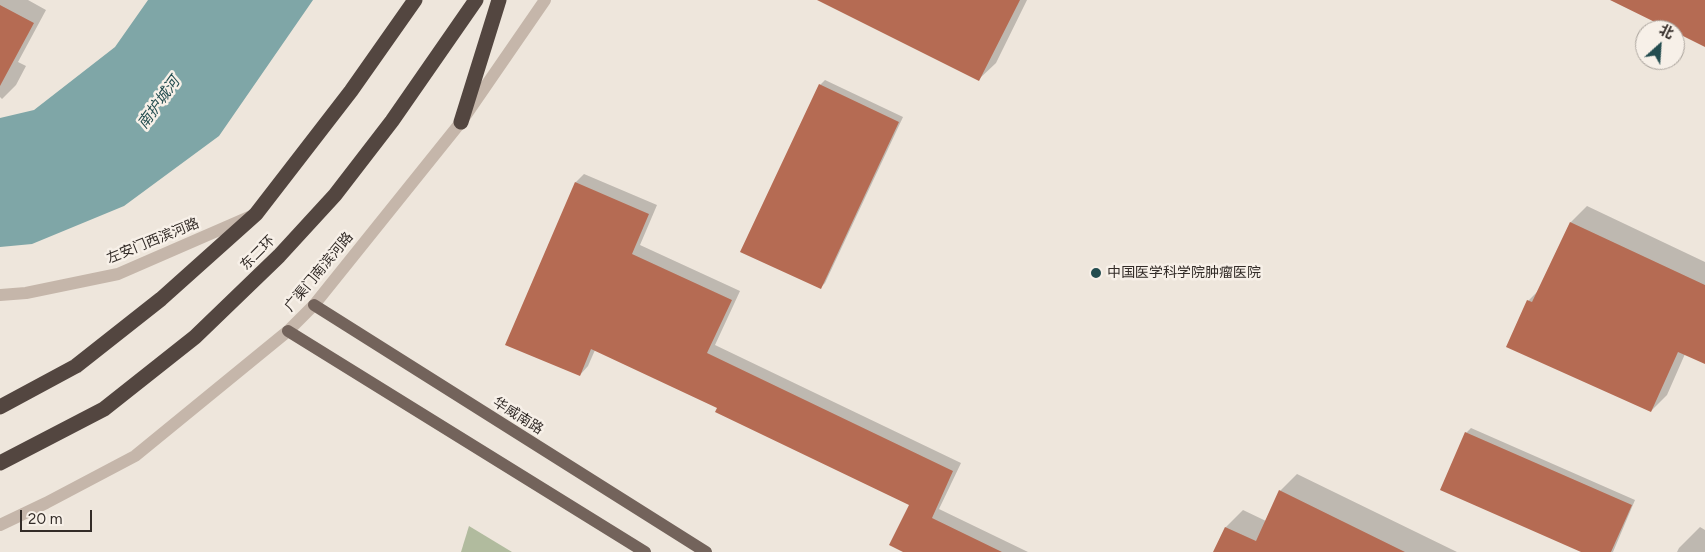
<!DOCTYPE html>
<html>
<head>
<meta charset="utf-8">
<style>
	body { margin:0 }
	#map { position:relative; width:1705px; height:552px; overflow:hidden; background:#eee6dc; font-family:Figtree,"Noto Sans SC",sans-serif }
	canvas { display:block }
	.north { position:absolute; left:1635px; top:20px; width:50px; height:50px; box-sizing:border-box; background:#f7f0e8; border:1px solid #a9a29b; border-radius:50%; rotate:26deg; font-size:14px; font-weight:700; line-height:20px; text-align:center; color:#332c28 }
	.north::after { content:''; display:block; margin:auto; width:18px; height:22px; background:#234c4f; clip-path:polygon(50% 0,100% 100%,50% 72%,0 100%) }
	.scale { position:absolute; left:20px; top:510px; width:72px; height:22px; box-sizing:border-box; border:2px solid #332c28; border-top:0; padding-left:6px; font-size:15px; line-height:18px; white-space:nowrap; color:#332c28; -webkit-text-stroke:4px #f7f0e8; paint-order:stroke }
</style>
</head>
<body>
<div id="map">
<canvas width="1705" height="552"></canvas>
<div class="north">北</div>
<div class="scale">20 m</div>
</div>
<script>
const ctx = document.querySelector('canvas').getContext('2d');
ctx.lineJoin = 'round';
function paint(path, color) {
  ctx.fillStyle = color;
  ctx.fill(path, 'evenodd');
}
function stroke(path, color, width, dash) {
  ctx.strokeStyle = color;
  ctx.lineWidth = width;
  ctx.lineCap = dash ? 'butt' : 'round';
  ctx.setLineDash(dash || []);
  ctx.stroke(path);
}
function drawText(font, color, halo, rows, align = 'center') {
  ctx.font = font + ' Figtree,"Noto Sans SC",sans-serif';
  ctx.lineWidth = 5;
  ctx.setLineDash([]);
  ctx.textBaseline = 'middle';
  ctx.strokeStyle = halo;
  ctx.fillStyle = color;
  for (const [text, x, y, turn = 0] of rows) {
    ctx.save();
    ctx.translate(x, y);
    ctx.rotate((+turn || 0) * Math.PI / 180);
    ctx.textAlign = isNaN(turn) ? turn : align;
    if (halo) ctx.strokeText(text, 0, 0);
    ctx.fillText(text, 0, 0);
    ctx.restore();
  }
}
paint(new Path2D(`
	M 469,526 L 512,552 L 461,552 Z`), '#b1bb9e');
paint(new Path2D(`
	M 148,0 L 313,0 L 219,136 L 124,206 L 32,244 L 0,247 L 0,118 L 34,110 L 115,47 Z`), '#7fa6a7');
paint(new Path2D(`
	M 0,0 L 28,0 L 46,10 L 18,62 L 26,66 L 16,85 L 2,99 L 0,97 Z
	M 820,0 L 1027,0 L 996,63 L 979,79 Z
	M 825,80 L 903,117 L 825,283 L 820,288 L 742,251 L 820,85 Z
	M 584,174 L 657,205 L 640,245 L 740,291 L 715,345 L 961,463 L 939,509 L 1028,552 L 906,552 L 910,504 L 719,408 L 595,350 L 588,366 L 580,375 L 576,182 Z
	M 1587,206 L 1705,262 L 1705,363 L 1685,354 L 1667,395 L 1651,411 L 1528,301 L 1540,289 L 1571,222 Z
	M 1471,428 L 1635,500 L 1613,552 L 1585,552 L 1466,433 Z
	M 1297,474 L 1457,552 L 1214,552 L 1226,527 L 1243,510 L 1266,521 L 1280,491 Z
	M 1700,527 L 1705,530 L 1705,552 L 1677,552 L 1679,548 Z`), '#0003');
paint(new Path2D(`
	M 817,0 L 1020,0 L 979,81 Z
	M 1610,0 L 1705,0 L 1705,47 L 1675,32 L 1675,30 L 1671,30 Z
	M 0,5 L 34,23 L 0,86 Z
	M 819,84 L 899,122 L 821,289 L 740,252 Z
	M 575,182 L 649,214 L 632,254 L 732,300 L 707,353 L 953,471 L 932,518 L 1002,552 L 903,552 L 889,545 L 909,505 L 715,412 L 717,408 L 591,349 L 580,376 L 505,345 Z
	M 1570,222 L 1705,285 L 1705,364 L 1678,352 L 1651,412 L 1506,347 L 1527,300 L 1532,302 Z
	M 1465,432 L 1632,505 L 1611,552 L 1581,552 L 1440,490 Z
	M 1279,490 L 1405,552 L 1213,552 L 1225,527 L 1256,541 Z`), '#b56b53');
stroke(new Path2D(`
	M 0,295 L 26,293 L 118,274 L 249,217
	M 0,525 L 46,503 L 135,456 L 288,331 L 314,305 L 461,122 L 545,0`), '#c5b6aa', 12);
stroke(new Path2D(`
	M 314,305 L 706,552
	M 288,331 L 645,552`), '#73635b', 12);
stroke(new Path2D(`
	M 461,122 L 499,0
	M 0,407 L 76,366 L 161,299 L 256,214 L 351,91 L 415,0
	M 0,463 L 104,409 L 195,337 L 279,256 L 335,195 L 392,121 L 476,0`), '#534640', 15);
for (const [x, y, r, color] of [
	[1096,273,6,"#234c4f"]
]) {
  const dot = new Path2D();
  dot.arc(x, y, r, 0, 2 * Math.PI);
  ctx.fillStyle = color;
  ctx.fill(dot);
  stroke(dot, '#f7f0e8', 2);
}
drawText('14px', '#332c28', '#f7f0e8', [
	["左安门西滨河路",153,241,-22],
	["东二环",258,253,-45],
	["广渠门南滨河路",319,272,-50],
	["华威南路",518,416,32]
]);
drawText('14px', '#332c28', '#f7f0e8', [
	["中国医学科学院肿瘤医院",1107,273]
], 'left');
drawText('italic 15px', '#234c4f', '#f7f0e8', [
	["南护城河",159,103,-54]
]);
</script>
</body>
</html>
